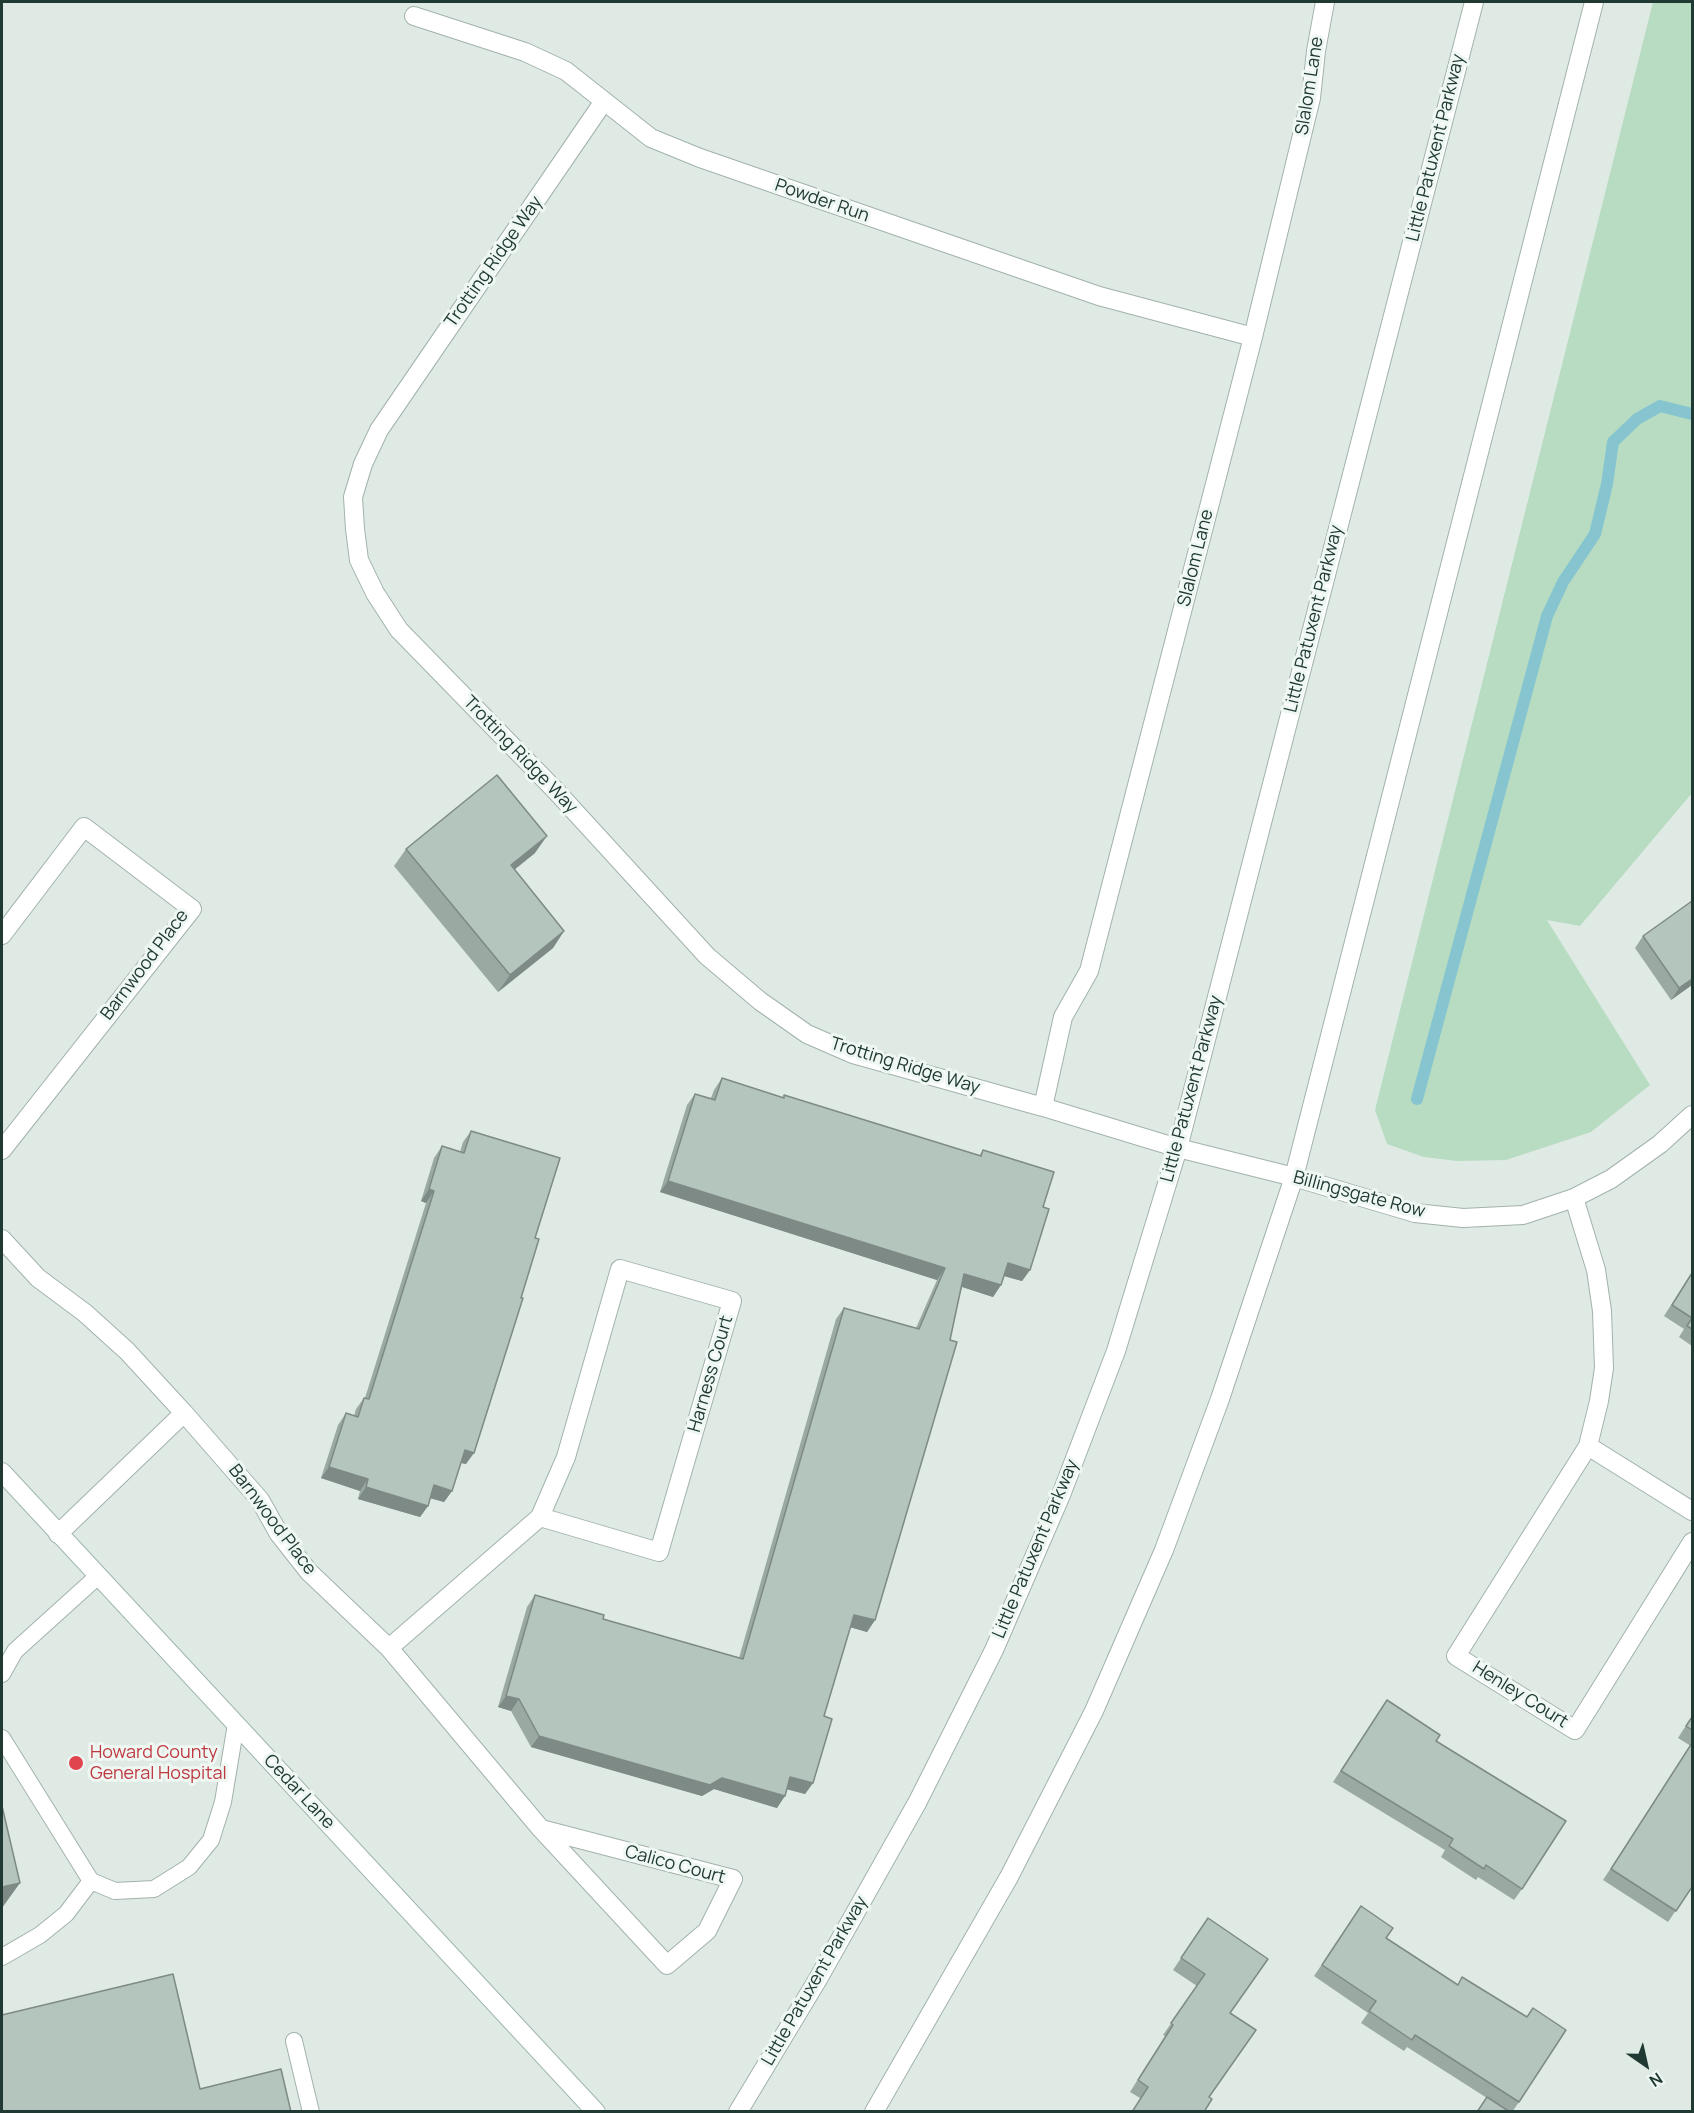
<!DOCTYPE html>
<html>
<head>
<meta charset="utf-8">
<style>
	body { margin:0 }
	#map { position:relative; width:1694px; height:2113px; overflow:hidden; background:#dfeae5; font-family:Manrope,sans-serif }
	canvas { display:block }
	.frame { position:absolute; inset:0; border:3px solid #203a33; pointer-events:none }
	.north { position:absolute; left:1616px; top:2035px; width:60px; height:60px; -webkit-text-stroke:4px #eff7f3; paint-order:stroke; rotate:146deg; font-size:16px; font-weight:700; line-height:24px; text-align:center; color:#203a33 }
	.north::after { content:''; display:block; margin:auto; width:21px; height:27px; background:#203a33; clip-path:polygon(50% 0,100% 100%,50% 72%,0 100%) }
</style>
</head>
<body>
<div id="map">
<canvas width="1694" height="2113"></canvas>
<div class="frame"></div>
<div class="north">N</div>
</div>
<script>
const ctx = document.querySelector('canvas').getContext('2d');
ctx.lineJoin = 'round';
function paint(path, color) {
  ctx.fillStyle = color;
  ctx.fill(path, 'evenodd');
}
function stroke(path, color, width, dash) {
  ctx.strokeStyle = color;
  ctx.lineWidth = width;
  ctx.lineCap = dash ? 'butt' : 'round';
  ctx.setLineDash(dash || []);
  ctx.stroke(path);
}
function drawText(font, color, halo, rows, align = 'center') {
  ctx.font = font + ' Manrope,sans-serif';
  ctx.lineWidth = 6;
  ctx.setLineDash([]);
  ctx.textBaseline = 'middle';
  ctx.strokeStyle = halo;
  ctx.fillStyle = color;
  for (const [text, x, y, turn = 0] of rows) {
    ctx.save();
    ctx.translate(x, y);
    ctx.rotate((+turn || 0) * Math.PI / 180);
    ctx.textAlign = isNaN(turn) ? turn : align;
    if (halo) ctx.strokeText(text, 0, 0);
    ctx.fillText(text, 0, 0);
    ctx.restore();
  }
}
paint(new Path2D(`
	M 1653,2 L 1692,2 L 1692,793 L 1580,926 L 1547,920 L 1650,1085 L 1591,1132 L 1506,1160 L 1457,1161 L 1424,1157 L 1387,1144 L 1375,1110 Z`), '#b7dcc1');
stroke(new Path2D(`
	M 1417,1099 L 1547,616 L 1563,582 L 1595,534 L 1607,484 L 1613,442 L 1637,419 L 1660,406 L 1692,414`), '#86c5d0', 12);
const service = new Path2D(`
	M 2,1674 L 15,1651 L 98,1576
	M 2,1738 L 91,1881 L 115,1891 L 154,1889 L 189,1867 L 211,1840 L 223,1802 L 236,1724
	M 2,1957 L 40,1935 L 66,1914 L 91,1881
	M 294,2041 L 311,2112`);
const minor = new Path2D(`
	M 414,16 L 525,52 L 566,71 L 651,138 L 700,158 L 1099,296 L 1253,337
	M 604,101 L 379,430 L 363,464 L 353,497 L 355,529 L 359,560 L 375,593 L 399,630 L 556,791 L 707,956 L 760,1001 L 807,1034 L 853,1054 L 1043,1107 L 1178,1148 L 1294,1177 L 1415,1213 L 1463,1218 L 1523,1215 L 1574,1198 L 1611,1179 L 1660,1144 L 1692,1115
	M 2,935 L 84,827 L 192,909 L 2,1150
	M 1043,1107 L 1063,1017 L 1089,971 L 1253,337 L 1311,98 L 1316,51 L 1325,2
	M 1574,1198 L 1596,1270 L 1602,1311 L 1604,1368 L 1599,1401 L 1588,1446 L 1456,1656 L 1575,1730 L 1692,1542
	M 2,1239 L 38,1278 L 85,1313 L 127,1351 L 184,1413 L 260,1500 L 279,1534 L 309,1572 L 389,1648 L 541,1829 L 667,1965 L 707,1931 L 733,1879 L 541,1829
	M 1588,1446 L 1692,1511
	M 58,1534 L 184,1413
	M 389,1648 L 540,1517 L 566,1457 L 620,1269 L 732,1301 L 659,1552 L 540,1517`);
const tertiary = new Path2D(`
	M 738,2112 L 818,1979 L 917,1803 L 994,1650 L 1061,1495 L 1116,1351 L 1178,1148 L 1474,2
	M 874,2112 L 1009,1877 L 1094,1711 L 1164,1550 L 1220,1399 L 1294,1177 L 1594,2`);
const secondary = new Path2D(`
	M 2,1472 L 596,2112`);
stroke(service, '#a2b2ac', 18);
stroke(minor, '#a2b2ac', 20);
stroke(tertiary, '#a2b2ac', 20);
stroke(secondary, '#9eb6ad', 20);
stroke(service, '#fff', 16);
stroke(minor, '#fff', 18);
stroke(tertiary, '#fff', 18);
stroke(secondary, '#fff', 18);
paint(new Path2D(`
	M 406,849 L 535,853 L 514,870 L 564,931 L 553,948 L 498,992 L 394,866 Z
	M 1643,936 L 1692,985 L 1671,1000 L 1635,948 Z
	M 722,1078 L 783,1098 L 784,1095 L 979,1156 L 983,1150 L 1043,1207 L 1030,1270 L 1022,1281 L 1004,1276 L 1001,1285 L 993,1297 L 962,1287 L 875,1620 L 867,1632 L 850,1627 L 824,1716 L 813,1783 L 805,1794 L 787,1789 L 777,1808 L 714,1789 L 702,1796 L 531,1747 L 511,1711 L 498,1707 L 527,1607 L 535,1595 L 603,1619 L 739,1658 L 836,1319 L 844,1308 L 916,1328 L 937,1280 L 660,1192 L 687,1105 L 695,1094 L 711,1098 L 714,1090 Z
	M 471,1131 L 535,1238 L 466,1464 L 461,1463 L 452,1491 L 444,1502 L 430,1498 L 428,1506 L 420,1517 L 358,1499 L 360,1491 L 321,1478 L 338,1425 L 346,1413 L 354,1416 L 356,1409 L 364,1398 L 365,1398 L 426,1203 L 421,1201 L 434,1158 L 442,1146 L 460,1152 L 463,1142 Z
	M 1692,1272 L 1692,1346 L 1679,1337 L 1684,1329 L 1664,1316 Z
	M 1387,1700 L 1436,1741 L 1522,1889 L 1514,1900 L 1478,1877 L 1476,1880 L 1441,1857 L 1445,1850 L 1333,1782 Z
	M 1692,1716 L 1692,1887 L 1668,1922 L 1603,1880 L 1691,1746 L 1678,1738 Z
	M 1361,1906 L 1519,2102 L 1512,2112 L 1477,2112 L 1487,2098 L 1407,2047 L 1404,2051 L 1361,2023 L 1368,2013 L 1314,1976 Z
	M 1208,1918 L 1268,1959 L 1140,2098 L 1130,2092 L 1165,2036 L 1163,2035 L 1197,1986 L 1173,1970 Z`), '#9ba9a3');
paint(new Path2D(`
	M 547,836 L 535,853 L 499,882 L 511,865 Z
	M 564,931 L 553,948 L 498,992 L 510,975 Z
	M 1692,979 L 1692,985 L 1671,1000 L 1679,988 Z
	M 668,1181 L 945,1268 L 937,1280 L 660,1192 Z
	M 429,1189 L 434,1191 L 426,1203 L 421,1201 Z
	M 1008,1263 L 1030,1270 L 1022,1281 L 1000,1275 Z
	M 964,1274 L 1001,1285 L 993,1297 L 956,1285 Z
	M 465,1450 L 474,1453 L 466,1464 L 457,1462 Z
	M 329,1467 L 368,1479 L 360,1491 L 321,1478 Z
	M 434,1485 L 452,1491 L 444,1502 L 426,1497 Z
	M 366,1487 L 428,1506 L 420,1517 L 358,1499 Z
	M 854,1615 L 875,1620 L 867,1632 L 846,1626 Z
	M 506,1696 L 519,1699 L 511,1711 L 498,1707 Z
	M 539,1736 L 722,1778 L 785,1796 L 777,1808 L 714,1789 L 702,1796 L 531,1747 Z
	M 790,1777 L 813,1783 L 805,1794 L 782,1788 Z
	M 20,1883 L 2,1908 L 2,1887 Z`), '#7e8a85');
const building = new Path2D(`
	M 497,775 L 547,836 L 511,865 L 564,931 L 510,975 L 406,849 Z
	M 1692,901 L 1692,979 L 1679,988 L 1643,936 Z
	M 722,1078 L 784,1098 L 784,1095 L 981,1156 L 983,1150 L 1054,1172 L 1043,1207 L 1049,1209 L 1030,1270 L 1008,1263 L 1001,1285 L 964,1274 L 950,1340 L 957,1342 L 875,1620 L 854,1615 L 824,1716 L 832,1719 L 813,1783 L 790,1777 L 785,1796 L 722,1778 L 710,1785 L 539,1736 L 519,1699 L 506,1696 L 535,1595 L 604,1615 L 603,1619 L 743,1659 L 844,1308 L 919,1329 L 945,1268 L 668,1181 L 695,1094 L 715,1100 Z
	M 471,1131 L 560,1158 L 535,1238 L 539,1239 L 521,1298 L 523,1298 L 474,1453 L 465,1450 L 452,1491 L 434,1485 L 428,1506 L 366,1487 L 368,1479 L 329,1467 L 346,1413 L 358,1417 L 364,1398 L 369,1399 L 434,1191 L 429,1189 L 442,1146 L 464,1153 Z
	M 1692,1273 L 1692,1329 L 1687,1326 L 1692,1318 L 1672,1305 Z
	M 1387,1700 L 1440,1735 L 1436,1741 L 1566,1821 L 1522,1889 L 1486,1865 L 1484,1869 L 1449,1846 L 1453,1839 L 1341,1771 Z
	M 1692,1717 L 1692,1730 L 1686,1726 Z
	M 1692,1743 L 1692,1887 L 1676,1911 L 1611,1869 Z
	M 2,1806 L 20,1883 L 2,1887 Z
	M 1361,1906 L 1393,1928 L 1386,1938 L 1458,1985 L 1462,1977 L 1527,2017 L 1533,2008 L 1566,2030 L 1519,2102 L 1415,2035 L 1412,2040 L 1369,2011 L 1376,2001 L 1322,1965 Z
	M 1208,1918 L 1268,1959 L 1230,2013 L 1256,2030 L 1209,2097 L 1212,2099 L 1204,2112 L 1132,2112 L 1148,2087 L 1138,2080 L 1173,2025 L 1171,2023 L 1205,1974 L 1181,1958 Z
	M 173,1974 L 200,2089 L 281,2069 L 291,2112 L 2,2112 L 2,2015 Z
	M 1487,2097 L 1510,2112 L 1477,2112 Z`);
paint(building, '#b4c5be');
stroke(building, '#7e8a85', 1.5);
for (const [x, y, r, color] of [
	[76,1763,8,"#e0444e"]
]) {
  const dot = new Path2D();
  dot.arc(x, y, r, 0, 2 * Math.PI);
  ctx.fillStyle = color;
  ctx.fill(dot);
  stroke(dot, '#eff7f3', 2);
}
drawText('18px', '#203a33', '#eff7f3', [
	["Slalom Lane",1310,86,-81],
	["Little Patuxent Parkway",1436,148,-76],
	["Powder Run",822,201,19],
	["Trotting Ridge Way",494,262,-55],
	["Slalom Lane",1196,558,-76],
	["Little Patuxent Parkway",1314,619,-76],
	["Trotting Ridge Way",520,755,46],
	["Barnwood Place",145,965,-53],
	["Trotting Ridge Way",905,1066,17],
	["Little Patuxent Parkway",1192,1089,-75],
	["Billingsgate Row",1359,1195,15],
	["Harness Court",711,1374,-74],
	["Barnwood Place",272,1520,53],
	["Little Patuxent Parkway",1036,1549,-67],
	["Henley Court",1520,1695,32],
	["Cedar Lane",299,1792,47],
	["Calico Court",675,1865,15],
	["Little Patuxent Parkway",815,1981,-60]
]);
drawText('18px', '#be3a42', '#eff7f3', [
	["Howard County",90,1753],
	["General Hospital",90,1774]
], 'left');
</script>
</body>
</html>
